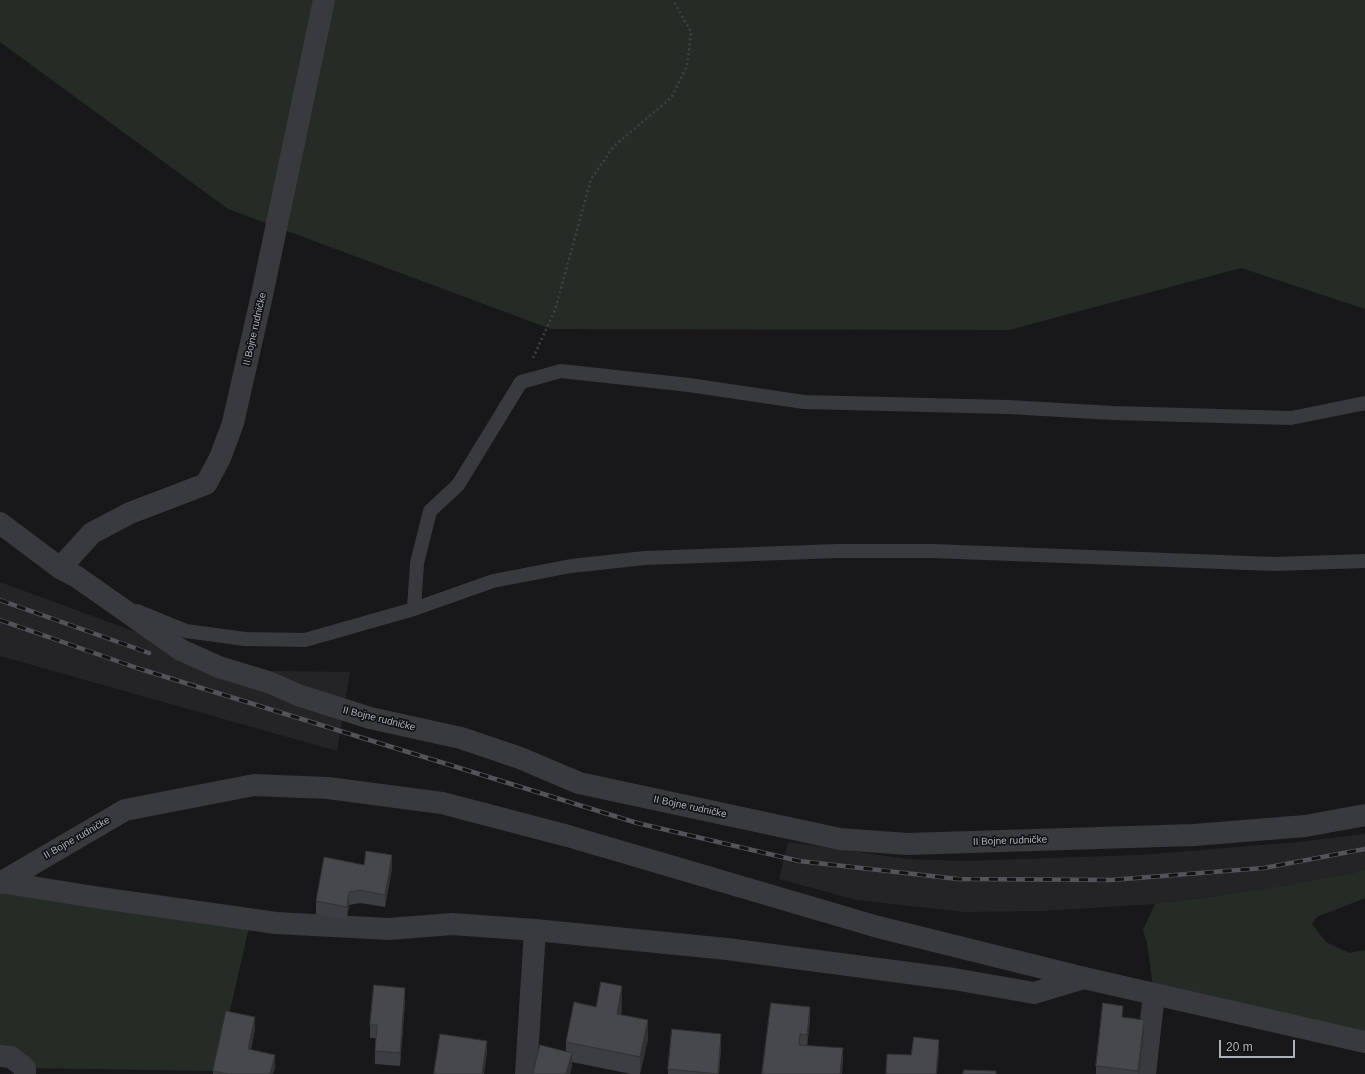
<!DOCTYPE html>
<html>
<head>
<meta charset="utf-8">
<style>
	body { margin:0 }
	#map { position:relative; width:1365px; height:1074px; overflow:hidden; background:#18181a; font-family:Helvetica,sans-serif }
	canvas { display:block }
	.scale { position:absolute; left:1219px; top:1040px; width:76px; height:18px; box-sizing:border-box; border:2px solid #acb0b8; border-top:0; padding-left:5px; font-size:12px; line-height:14px; white-space:nowrap; color:#acb0b8; -webkit-text-stroke:3px #131315; paint-order:stroke }
</style>
</head>
<body>
<div id="map">
<canvas width="1365" height="1074"></canvas>
<div class="scale">20 m</div>
</div>
<script>
const ctx = document.querySelector('canvas').getContext('2d');
ctx.lineJoin = 'round';
function paint(path, color) {
  ctx.fillStyle = color;
  ctx.fill(path, 'evenodd');
}
function stroke(path, color, width, dash) {
  ctx.strokeStyle = color;
  ctx.lineWidth = width;
  ctx.lineCap = dash ? 'butt' : 'round';
  ctx.setLineDash(dash || []);
  ctx.stroke(path);
}
function drawText(font, color, halo, rows, align = 'center') {
  ctx.font = font + ' Helvetica,sans-serif';
  ctx.lineWidth = 3.5;
  ctx.setLineDash([]);
  ctx.textBaseline = 'middle';
  ctx.strokeStyle = halo;
  ctx.fillStyle = color;
  for (const [text, x, y, turn = 0] of rows) {
    ctx.save();
    ctx.translate(x, y);
    ctx.rotate((+turn || 0) * Math.PI / 180);
    ctx.textAlign = isNaN(turn) ? turn : align;
    if (halo) ctx.strokeText(text, 0, 0);
    ctx.fillText(text, 0, 0);
    ctx.restore();
  }
}
paint(new Path2D(`
	M 0,582 L 155,639 L 271,671 L 350,672 L 337,751 L 0,656 Z
	M 1365,834 L 1365,870 L 1316,881 L 1256,891 L 1155,904 L 1044,911 L 965,912 L 856,900 L 779,879 L 788,842 L 907,859 L 964,861 L 1140,855 L 1297,842 Z`), '#242427');
paint(new Path2D(`
	M 0,0 L 1365,0 L 1365,309 L 1241,268 L 1009,330 L 551,329 L 228,209 L 0,42 Z
	M 1365,870 L 1365,898 L 1317,917 L 1312,924 L 1326,942 L 1349,953 L 1365,950 L 1365,1042 L 1154,994 L 1147,944 L 1143,930 L 1155,904 C 1226,895 1295,886 1365,870 Z
	M 0,883 L 251,919 L 216,1071 L 25,1068 L 0,1056 Z`), '#242c25');
stroke(new Path2D(`
	M 533,358 L 555,310 L 591,179 L 614,146 L 671,98 L 687,66 L 691,32 L 673,0`), '#3f4145', 2.5, [2, 3]);
stroke(new Path2D(`
	M 414,609 L 417,563 L 430,511 L 458,485 L 521,382 L 561,371 L 689,385 L 804,402 L 1008,407 L 1113,413 L 1291,418 L 1365,403
	M 137,611 L 186,631 L 245,639 L 305,640 L 414,609 L 493,581 L 571,566 L 645,558 L 838,551 L 932,551 L 1274,564 L 1365,561`), '#393a3e', 14);
stroke(new Path2D(`
	M 0,523 L 60,568 L 77,577 L 181,650 L 219,667 L 271,683 L 298,695 L 370,718 L 461,738 L 520,758 L 579,783 L 840,839 L 907,844 L 1194,835 L 1305,826 L 1365,815
	M 60,568 L 92,533 L 130,513 L 206,484 L 220,458 L 233,423 L 262,295 L 324,0
	M 1,882 L 94,897 L 276,923 L 389,929 L 452,924 L 535,930 L 727,949 L 954,979 L 1034,993 L 1084,978
	M 0,1056 L 11,1057 L 25,1068 L 25,1074
	M 526,1074 L 535,930
	M 1145,1074 L 1154,994`), '#393a3e', 22);
stroke(new Path2D(`
	M 0,883 L 125,810 L 254,785 L 328,788 L 442,803 L 568,836 L 878,927 L 1084,978 L 1365,1042`), '#393a3e', 22);
const rail = new Path2D(`
	M 0,600 L 149,653
	M 0,620 L 137,668 L 637,823 L 799,861 L 958,879 L 1111,880 L 1264,868 L 1365,849`);
stroke(rail, '#535459', 4.5);
stroke(rail, '#131315', 3, [9]);
paint(new Path2D(`
	M 364,865 L 392,868 L 385,907 L 360,903 L 349,905 L 347,920 L 316,914 L 316,901 Z
	M 405,1001 L 400,1066 L 375,1064 L 375,1051 L 376,1038 L 370,1038 L 370,1025 Z
	M 622,1005 L 621,1015 L 648,1039 L 640,1074 L 631,1074 L 572,1062 L 572,1066 L 570,1074 L 533,1074 L 566,1052 L 566,1042 L 596,1007 Z
	M 1123,1017 L 1144,1032 L 1139,1074 L 1096,1074 L 1096,1066 Z
	M 810,1020 L 807,1046 L 843,1061 L 762,1074 Z
	M 255,1030 L 251,1049 L 275,1068 L 273,1074 L 213,1074 L 213,1071 Z
	M 721,1047 L 719,1074 L 668,1074 L 668,1069 Z`), '#3d3e41');
paint(new Path2D(`
	M 392,855 L 392,868 L 385,907 L 385,895 Z
	M 349,892 L 349,905 L 347,920 L 347,907 Z
	M 622,986 L 622,1005 L 617,1033 L 617,1014 Z
	M 405,988 L 405,1001 L 400,1066 L 400,1053 Z
	M 810,1007 L 810,1020 L 807,1048 L 807,1035 Z
	M 255,1017 L 255,1030 L 248,1062 L 248,1049 Z
	M 648,1020 L 648,1039 L 640,1074 L 640,1057 Z
	M 1144,1020 L 1144,1032 L 1139,1074 L 1138,1074 Z
	M 721,1034 L 721,1047 L 719,1074 L 718,1074 Z
	M 939,1040 L 939,1053 L 937,1074 L 936,1074 Z
	M 487,1041 L 487,1054 L 484,1074 L 482,1074 Z
	M 843,1048 L 843,1061 L 842,1074 L 840,1074 Z
	M 572,1053 L 572,1066 L 570,1074 L 566,1074 Z
	M 275,1055 L 275,1068 L 273,1074 L 270,1074 Z`), '#323235');
const building = new Path2D(`
	M 366,851 L 392,855 L 385,895 L 360,890 L 349,892 L 347,907 L 316,901 L 324,857 L 364,865 Z
	M 601,982 L 622,986 L 617,1014 L 648,1020 L 640,1057 L 566,1042 L 574,1002 L 596,1007 Z
	M 374,985 L 405,988 L 400,1053 L 375,1051 L 377,1025 L 370,1025 Z
	M 771,1003 L 810,1007 L 807,1035 L 800,1034 L 799,1045 L 843,1048 L 840,1074 L 762,1074 Z
	M 1103,1003 L 1123,1006 L 1122,1017 L 1144,1020 L 1138,1071 L 1096,1066 Z
	M 226,1011 L 255,1017 L 248,1049 L 275,1055 L 270,1074 L 228,1074 L 213,1071 Z
	M 672,1029 L 721,1034 L 718,1074 L 668,1069 Z
	M 440,1034 L 487,1041 L 482,1074 L 434,1074 Z
	M 914,1037 L 939,1040 L 936,1074 L 886,1074 L 887,1054 L 911,1055 Z
	M 540,1045 L 572,1053 L 566,1074 L 533,1074 Z
	M 964,1070 L 996,1071 L 996,1074 L 963,1074 Z`);
paint(building, '#47484c');
stroke(building, '#323235', 1);
drawText('10px', '#acb0b8', '#131315', [
	["II Bojne rudničke",255,329,-77],
	["II Bojne rudničke",379,719,14],
	["II Bojne rudničke",690,807,12],
	["II Bojne rudničke",77,838,-30],
	["II Bojne rudničke",1010,841,-2]
]);
</script>
</body>
</html>
